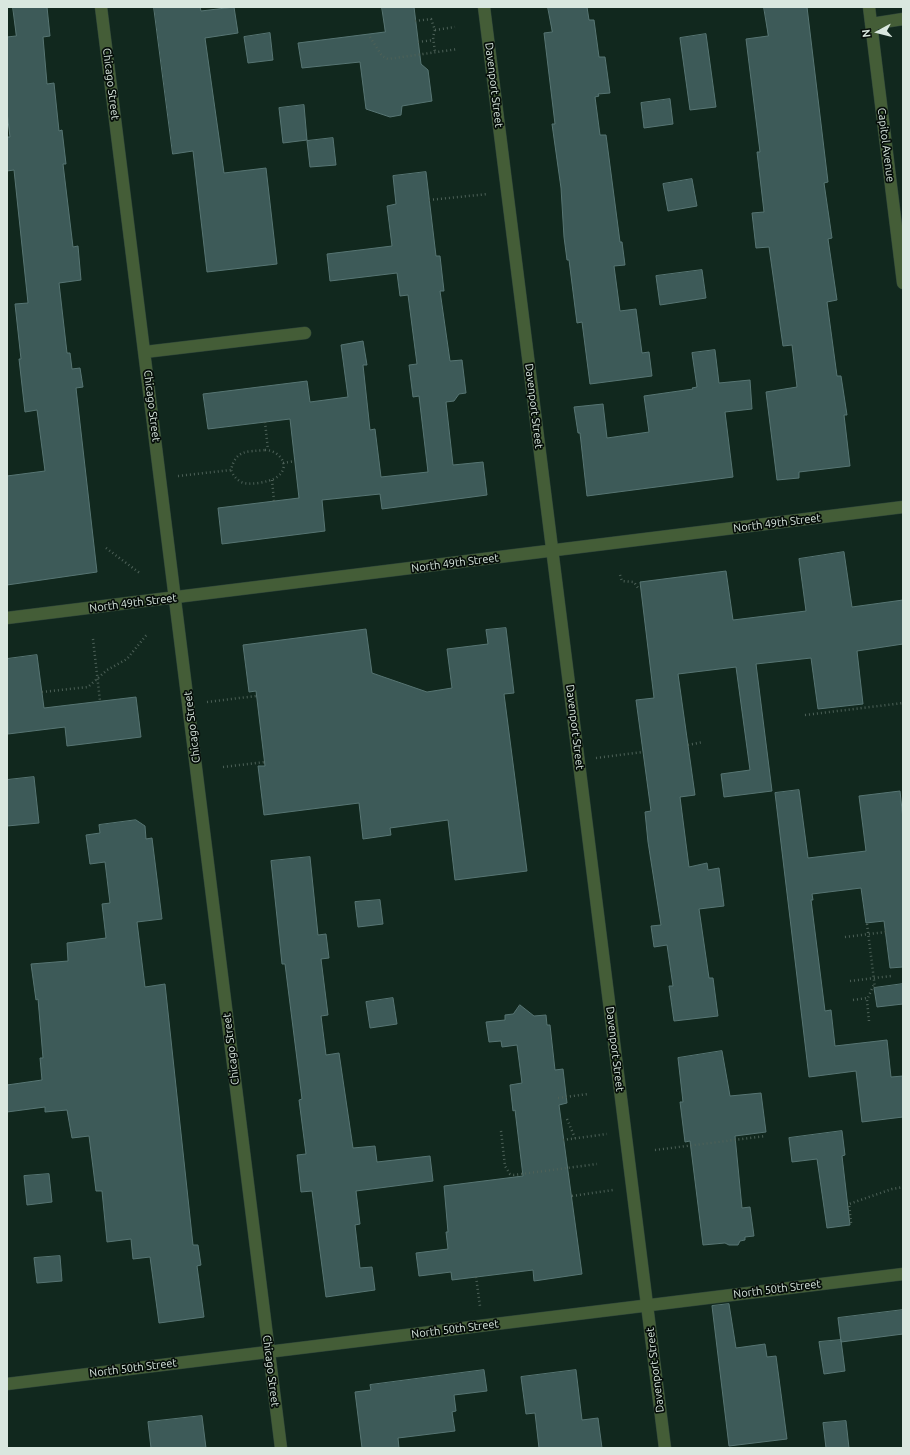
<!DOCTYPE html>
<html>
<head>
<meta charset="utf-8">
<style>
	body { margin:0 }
	#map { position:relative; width:910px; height:1455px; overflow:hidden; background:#11281e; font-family:Ubuntu,sans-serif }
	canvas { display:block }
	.frame { position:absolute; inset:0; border:8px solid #d9e7df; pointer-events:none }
	.north { position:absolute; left:858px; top:12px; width:40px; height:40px; -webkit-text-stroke:3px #060e0a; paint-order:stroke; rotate:263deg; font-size:11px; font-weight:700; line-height:16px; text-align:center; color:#d9e7df }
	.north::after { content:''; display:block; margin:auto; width:14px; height:18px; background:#d9e7df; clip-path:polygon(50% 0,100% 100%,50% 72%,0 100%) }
</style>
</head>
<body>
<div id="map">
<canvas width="910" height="1455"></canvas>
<div class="frame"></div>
<div class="north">N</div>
</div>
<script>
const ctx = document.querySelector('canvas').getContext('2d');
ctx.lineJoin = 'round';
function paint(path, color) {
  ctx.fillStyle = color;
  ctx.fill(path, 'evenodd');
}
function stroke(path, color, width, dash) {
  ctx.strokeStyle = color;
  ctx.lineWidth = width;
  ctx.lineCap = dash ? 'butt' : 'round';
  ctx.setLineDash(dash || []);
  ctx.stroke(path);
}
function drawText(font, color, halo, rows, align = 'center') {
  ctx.font = font + ' Ubuntu,sans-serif';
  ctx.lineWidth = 3.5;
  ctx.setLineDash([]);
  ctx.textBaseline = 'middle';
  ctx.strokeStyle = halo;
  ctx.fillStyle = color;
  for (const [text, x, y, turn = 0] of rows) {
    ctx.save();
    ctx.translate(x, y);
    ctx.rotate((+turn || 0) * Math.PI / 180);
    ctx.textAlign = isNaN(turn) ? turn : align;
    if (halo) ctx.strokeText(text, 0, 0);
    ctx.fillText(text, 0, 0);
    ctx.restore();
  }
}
const building = new Path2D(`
	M 13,7 L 47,7 L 50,36 L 43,37 L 47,84 L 54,83 L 59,131 L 62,130 L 66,164 L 63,164 L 73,247 L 78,246 L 81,280 L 59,283 L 67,353 L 70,353 L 72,369 L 80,368 L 83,387 L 76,388 L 97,572 L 7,585 L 7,476 L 45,471 L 37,410 L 25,412 L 19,359 L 21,359 L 15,304 L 28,303 L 14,170 L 7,171 L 7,137 L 10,137 L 7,112 L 7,37 L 16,36 Z
	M 154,7 L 200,7 L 201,11 L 234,7 L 238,33 L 205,38 L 224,173 L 266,168 L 277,264 L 207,272 L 193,151 L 173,154 Z
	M 382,7 L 414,7 L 421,64 L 428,70 L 432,101 L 402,106 L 401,115 L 390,117 L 366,109 L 360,62 L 302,68 L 298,43 L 385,32 Z
	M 548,7 L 587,7 L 589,20 L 594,20 L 599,57 L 605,57 L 610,93 L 598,94 L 599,96 L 595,97 L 600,135 L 606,135 L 620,242 L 622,242 L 625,265 L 614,266 L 620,311 L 636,309 L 642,353 L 649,352 L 652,376 L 590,384 L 582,322 L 577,323 L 569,260 L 567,260 L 564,237 L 561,188 L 552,124 L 555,124 L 544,33 L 552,32 Z
	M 764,7 L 807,7 L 828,182 L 824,183 L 832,238 L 828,239 L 837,300 L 827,302 L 837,376 L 841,376 L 847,415 L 844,415 L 850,466 L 799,472 L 799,478 L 777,480 L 766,392 L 797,387 L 792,345 L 783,346 L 769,247 L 756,248 L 752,213 L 764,212 L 757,152 L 760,152 L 746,39 L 768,36 Z
	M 270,33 L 273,60 L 248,63 L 244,37 Z
	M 706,34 L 716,107 L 690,110 L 680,38 Z
	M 670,99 L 673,124 L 644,128 L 641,103 Z
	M 304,105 L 307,140 L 283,143 L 279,108 Z
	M 333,138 L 336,165 L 310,167 L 307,141 Z
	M 426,172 L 436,256 L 440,256 L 444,291 L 440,291 L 450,361 L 462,360 L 466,393 L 459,394 L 454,401 L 446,402 L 453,465 L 483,462 L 487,495 L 382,509 L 380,494 L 322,500 L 325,531 L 222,544 L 218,508 L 299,498 L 290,419 L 208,429 L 203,394 L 307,381 L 310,402 L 348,397 L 341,345 L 363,341 L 367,365 L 363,365 L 370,430 L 375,429 L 381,477 L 428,472 L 419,396 L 413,397 L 409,365 L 417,364 L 408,295 L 400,296 L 397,273 L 330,281 L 327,254 L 392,246 L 387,206 L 396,204 L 393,176 Z
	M 692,179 L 697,206 L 668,211 L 663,184 Z
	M 702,270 L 706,298 L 660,305 L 656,276 Z
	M 715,350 L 719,383 L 750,380 L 752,409 L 725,412 L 733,477 L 587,496 L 580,433 L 578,433 L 574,407 L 603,404 L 607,438 L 649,432 L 644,396 L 693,389 L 692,388 L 697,387 L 692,353 Z
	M 844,552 L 852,607 L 903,600 L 903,644 L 857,651 L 863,704 L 818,709 L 811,658 L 756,664 L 772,791 L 724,797 L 721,774 L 750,770 L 736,667 L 678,674 L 695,795 L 680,797 L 689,867 L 707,863 L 708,870 L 719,868 L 724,906 L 699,909 L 709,978 L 713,978 L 718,1016 L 674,1021 L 669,986 L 673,986 L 667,945 L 654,947 L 651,926 L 661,925 L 648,842 L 645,812 L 651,811 L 636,700 L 654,698 L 640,582 L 726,571 L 733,620 L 806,611 L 799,559 Z
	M 506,628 L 514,693 L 504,694 L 527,871 L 455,880 L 448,820 L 390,828 L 391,835 L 363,839 L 359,803 L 264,815 L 258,766 L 265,766 L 256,691 L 249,692 L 243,645 L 366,629 L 372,673 L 427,692 L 452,688 L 447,649 L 488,644 L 486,630 Z
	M 37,655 L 44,708 L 136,697 L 141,737 L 67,746 L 65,727 L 8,734 L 7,659 Z
	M 34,777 L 39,823 L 7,826 L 7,780 Z
	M 799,790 L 808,858 L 866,851 L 859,796 L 900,791 L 903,819 L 903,967 L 890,968 L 884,921 L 866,923 L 861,888 L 812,894 L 813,900 L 811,900 L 825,1011 L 831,1010 L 835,1046 L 887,1040 L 891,1077 L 903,1076 L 903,1117 L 862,1122 L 856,1071 L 809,1077 L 775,793 Z
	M 136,820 L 145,826 L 146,839 L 152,838 L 162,919 L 137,922 L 145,987 L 165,984 L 193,1245 L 198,1245 L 201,1265 L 197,1266 L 204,1317 L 159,1323 L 150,1257 L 133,1259 L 131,1239 L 107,1242 L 102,1191 L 96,1191 L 89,1136 L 72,1138 L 67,1110 L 45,1112 L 45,1107 L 7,1112 L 7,1085 L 42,1080 L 40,1058 L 43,1058 L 38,999 L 36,1000 L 31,964 L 68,961 L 67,943 L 106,938 L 102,904 L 110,903 L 105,862 L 90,864 L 86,835 L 100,833 L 99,825 Z
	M 310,857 L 318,935 L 326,934 L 329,958 L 321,959 L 328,1015 L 321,1016 L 326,1055 L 339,1053 L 353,1148 L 375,1146 L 377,1162 L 430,1156 L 433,1181 L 356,1191 L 360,1224 L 355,1225 L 360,1268 L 372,1267 L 375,1290 L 326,1297 L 312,1191 L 301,1192 L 297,1155 L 306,1154 L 299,1100 L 302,1099 L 285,964 L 282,964 L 271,861 Z
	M 380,900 L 383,924 L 358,927 L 355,902 Z
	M 903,984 L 903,1004 L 877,1007 L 874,988 Z
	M 393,998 L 397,1024 L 370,1028 L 366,1002 Z
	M 520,1005 L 534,1016 L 546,1015 L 547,1025 L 550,1025 L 555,1070 L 563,1069 L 567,1103 L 559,1105 L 582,1274 L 534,1281 L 533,1270 L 452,1280 L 451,1272 L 419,1276 L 416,1253 L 448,1249 L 446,1232 L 448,1232 L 444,1186 L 523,1176 L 515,1110 L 513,1111 L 510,1085 L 522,1083 L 517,1045 L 502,1047 L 501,1041 L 489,1042 L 486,1022 L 505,1020 L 505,1015 L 513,1014 Z
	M 722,1051 L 730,1096 L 761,1093 L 766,1132 L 735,1136 L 742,1208 L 750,1207 L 754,1236 L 745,1237 L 745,1240 L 740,1241 L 738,1245 L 729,1245 L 725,1243 L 703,1245 L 690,1141 L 685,1142 L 680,1102 L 683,1102 L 678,1058 Z
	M 842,1131 L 845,1155 L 842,1156 L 850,1225 L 827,1228 L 817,1159 L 792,1162 L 789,1138 Z
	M 49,1174 L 52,1202 L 27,1205 L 24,1176 Z
	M 60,1256 L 62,1281 L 37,1283 L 34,1258 Z
	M 729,1304 L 736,1348 L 765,1344 L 767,1357 L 776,1356 L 787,1439 L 729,1446 L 712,1306 Z
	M 903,1310 L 903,1334 L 841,1342 L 838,1318 Z
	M 841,1340 L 845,1371 L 824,1374 L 819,1342 Z
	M 484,1370 L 487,1391 L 454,1395 L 456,1411 L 452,1412 L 455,1431 L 398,1438 L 399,1448 L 362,1448 L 355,1392 L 371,1390 L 370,1385 Z
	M 576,1370 L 582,1420 L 598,1418 L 602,1448 L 539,1448 L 535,1413 L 526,1414 L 521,1377 Z
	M 202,1416 L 206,1448 L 151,1448 L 148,1422 Z
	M 846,1421 L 849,1448 L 826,1448 L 823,1423 Z`);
paint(building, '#3d5a58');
stroke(building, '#577573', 1);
const minor = new Path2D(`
	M 101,7 L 281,1448
	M 484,7 L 665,1448
	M 869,7 L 903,283
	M 871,24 L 903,19
	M 145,352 L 305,333
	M 7,618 L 903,507
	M 7,1384 L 903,1274`);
stroke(minor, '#2d4339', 13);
stroke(new Path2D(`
	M 415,21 L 431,19 L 435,30 L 433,37 L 435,52
	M 435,30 L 455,27
	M 370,37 L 382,56 L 388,59 L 458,49
	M 418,42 L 434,40
	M 429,200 L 488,194
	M 265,422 L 268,450
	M 265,450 C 279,450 292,466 277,477 C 270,482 249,486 241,482 C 236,479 233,475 231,470 C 236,449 247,452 265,450 Z
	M 283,463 L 295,461
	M 178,476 L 231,470
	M 272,480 L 274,501
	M 106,548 L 141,574
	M 620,575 L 622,581 L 634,582 L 638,588
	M 93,639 L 100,701
	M 42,692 L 88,687 L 107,670 L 127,659 L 148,633
	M 207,702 L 256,696
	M 805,715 L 903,703
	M 688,745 L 703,742
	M 596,758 L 643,752
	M 223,767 L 265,762
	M 867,924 L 875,988
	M 845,937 L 886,932
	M 850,981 L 891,976
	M 853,1000 L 867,998
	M 869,1021 L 867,1000 L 874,984
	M 558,1098 L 588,1094
	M 567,1119 L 575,1138
	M 501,1131 L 505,1166 L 510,1174 L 514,1175 L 597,1164
	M 563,1140 L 607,1134
	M 655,1150 L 766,1136
	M 572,1196 L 613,1190
	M 851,1223 L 849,1204 L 892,1189 L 903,1187
	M 476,1277 L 480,1306`), '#4d6158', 2.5, [1, 3]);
stroke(minor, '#445d37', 12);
drawText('11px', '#d9e7df', '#060e0a', [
	["Chicago Street",111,84,83],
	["Davenport Street",494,85,83],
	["Capitol Avenue",886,145,83],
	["Chicago Street",152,406,83],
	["Davenport Street",534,406,83],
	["North 49th Street",777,523,-7],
	["North 49th Street",455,563,-7],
	["North 49th Street",133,603,-7],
	["Chicago Street",192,727,-97],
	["Davenport Street",575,727,83],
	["Chicago Street",231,1049,-97],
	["Davenport Street",615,1049,83],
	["North 50th Street",777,1289,-7],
	["North 50th Street",455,1329,-7],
	["North 50th Street",133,1368,-7],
	["Davenport Street",655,1370,-97],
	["Chicago Street",271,1371,83]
]);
</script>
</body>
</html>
